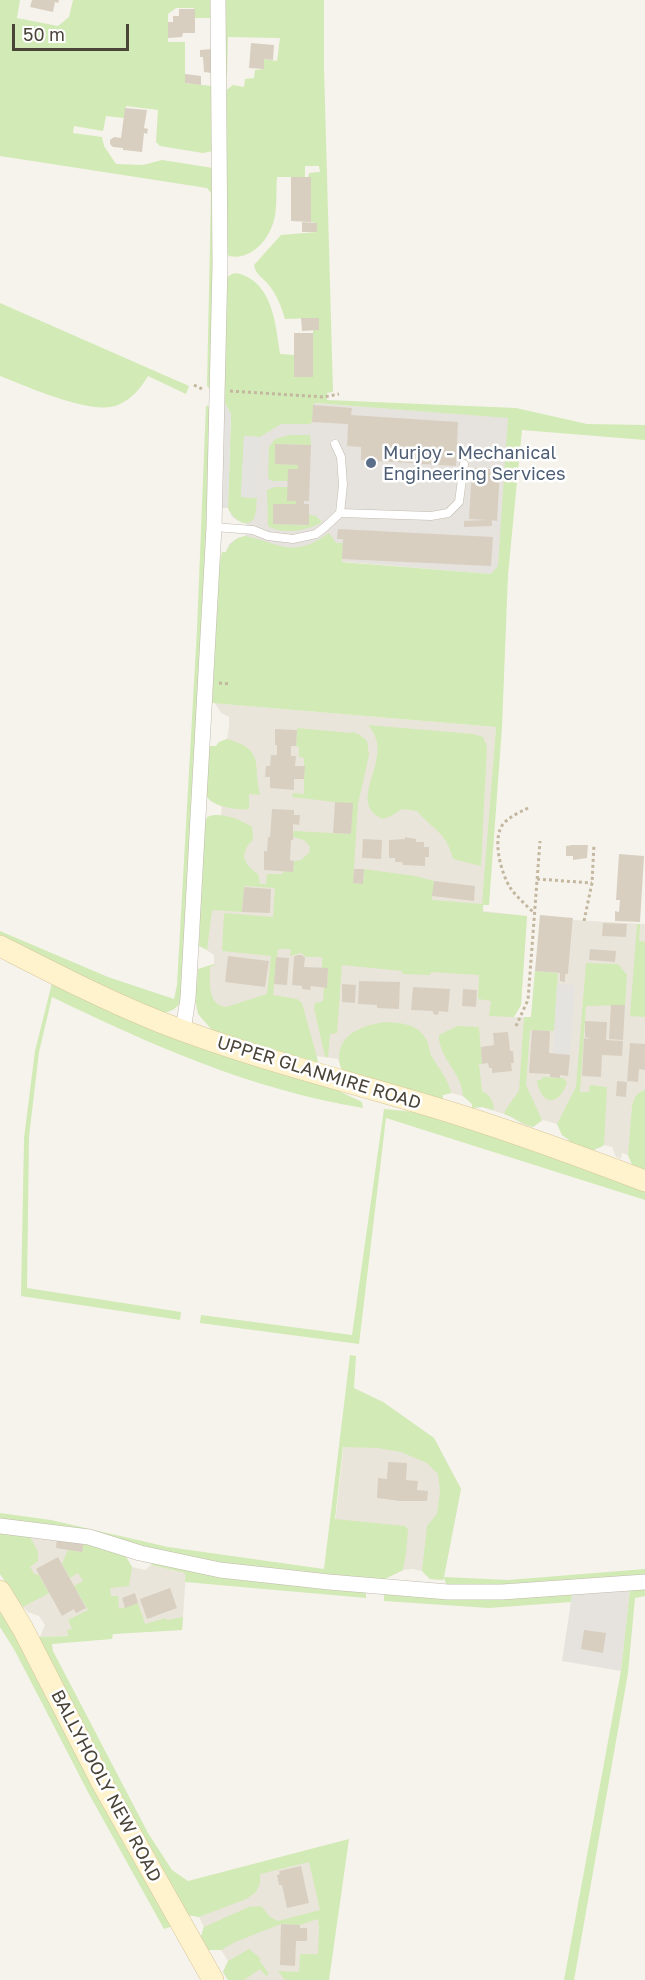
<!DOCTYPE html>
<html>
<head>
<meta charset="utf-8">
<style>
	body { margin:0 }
	#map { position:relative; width:645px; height:1980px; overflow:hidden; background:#f6f3ec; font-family:"Golos Text",sans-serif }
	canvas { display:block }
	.scale { position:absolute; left:12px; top:24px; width:117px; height:27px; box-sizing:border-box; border:3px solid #4b4439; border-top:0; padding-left:8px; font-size:18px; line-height:21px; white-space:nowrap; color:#4b4439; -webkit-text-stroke:4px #fff; paint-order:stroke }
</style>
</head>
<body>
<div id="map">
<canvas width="645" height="1980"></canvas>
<div class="scale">50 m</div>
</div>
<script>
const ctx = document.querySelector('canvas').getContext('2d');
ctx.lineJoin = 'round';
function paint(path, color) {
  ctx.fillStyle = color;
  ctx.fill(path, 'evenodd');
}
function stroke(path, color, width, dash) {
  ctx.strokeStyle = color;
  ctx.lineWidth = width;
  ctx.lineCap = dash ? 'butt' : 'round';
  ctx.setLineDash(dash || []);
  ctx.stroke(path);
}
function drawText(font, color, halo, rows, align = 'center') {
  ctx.font = font + ' "Golos Text",sans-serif';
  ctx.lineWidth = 5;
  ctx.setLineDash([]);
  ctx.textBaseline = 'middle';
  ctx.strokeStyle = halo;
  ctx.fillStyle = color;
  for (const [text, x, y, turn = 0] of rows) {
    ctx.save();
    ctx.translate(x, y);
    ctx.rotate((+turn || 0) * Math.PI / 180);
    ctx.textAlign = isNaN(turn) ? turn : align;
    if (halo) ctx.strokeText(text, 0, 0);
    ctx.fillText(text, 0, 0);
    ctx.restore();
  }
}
paint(new Path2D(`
	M 215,703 L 496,727 L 483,911 L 527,916 L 521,1005 L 514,1017 L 531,1017 L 535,971 L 568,974 L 573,920 L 645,924 L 645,1167 L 631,1156 L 622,1153 L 621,1159 L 616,1157 L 612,1147 L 604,1145 L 600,1148 L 572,1142 L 562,1135 L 557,1124 L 543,1120 L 533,1127 L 521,1124 L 515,1118 L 504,1114 L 482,1107 L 472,1108 L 472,1104 L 463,1096 L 451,1093 L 443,1095 L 342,1071 L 338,1059 L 316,1056 L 207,1011 L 210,967 L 214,966 L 214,955 L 205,949 L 212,822 L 221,815 L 222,803 L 219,742 L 227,739 L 229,727 L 229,717 L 221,713 Z
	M 350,1388 L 383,1402 L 434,1438 L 461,1489 L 443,1580 L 430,1579 L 422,1571 L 412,1569 L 403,1570 L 396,1574 L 330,1570 Z
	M 0,1530 L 36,1534 L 125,1555 L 132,1567 L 145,1570 L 151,1565 L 186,1573 L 182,1630 L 40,1637 L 45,1625 L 39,1616 L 28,1612 L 23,1607 L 0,1574 Z
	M 343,1844 L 322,1980 L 228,1980 L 223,1972 L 228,1961 L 221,1950 L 207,1950 L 201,1936 L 204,1927 L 199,1917 L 188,1915 L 174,1890 Z`), '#eae5da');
paint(new Path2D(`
	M 232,397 L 515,418 L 503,575 L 226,552 L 229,544 L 238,538 L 245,536 L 246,529 L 246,523 L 239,521 L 232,517 L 228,508 Z
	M 630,1589 L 621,1671 L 562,1661 L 572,1595 Z`), '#e6e2dd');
paint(new Path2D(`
	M 0,0 L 20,0 L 17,18 L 58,26 L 69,17 L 73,0 L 213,0 L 213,18 L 195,18 L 194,8 L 176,8 L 168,14 L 168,42 L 185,42 L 185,83 L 212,86 L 213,151 L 203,153 L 160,146 L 156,142 L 158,110 L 126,106 L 124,118 L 106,116 L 103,131 L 74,126 L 73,133 L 102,137 L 104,146 L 116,164 L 143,165 L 162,160 L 213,168 L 215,187 L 211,390 L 207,386 L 211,193 L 207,188 L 0,156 Z
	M 225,0 L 324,0 L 324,68 L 333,392 L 327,393 L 327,400 L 516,408 L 587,424 L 645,425 L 645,440 L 522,430 L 508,575 L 502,727 L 489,905 L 483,905 L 483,912 L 527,916 L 521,1005 L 514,1017 L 489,1016 L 491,1001 L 478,999 L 479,975 L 431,972 L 430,975 L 402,974 L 402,971 L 342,965 L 337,1033 L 330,1034 L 328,1057 L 325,1057 L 314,1008 L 315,1003 L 323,1001 L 324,987 L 327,987 L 328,968 L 322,968 L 322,957 L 306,957 L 301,953 L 290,956 L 291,949 L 278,949 L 273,995 L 297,999 L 302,1003 L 318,1061 L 316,1064 L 213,1031 L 198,1014 L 195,999 L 198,969 L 214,964 L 214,966 L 210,967 C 210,981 207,1005 226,1007 L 267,994 L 271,956 L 222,951 L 224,913 L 273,917 L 275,888 L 244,886 L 242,912 L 212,910 L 207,950 L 199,946 L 203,828 L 207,817 C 218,811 241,819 252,827 L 253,840 C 239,853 243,864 258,874 L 260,884 L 266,884 L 267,874 L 283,874 L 283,871 L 293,872 L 294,861 L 301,860 L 309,853 L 310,847 L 304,840 L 293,837 L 293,831 L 350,834 L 335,802 L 292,797 L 293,793 L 304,794 L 304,758 L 299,757 L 299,747 L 296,746 L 297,728 L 351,733 L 353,732 L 360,735 L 367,741 L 369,755 L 358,804 L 353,883 L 363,884 L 364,869 L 415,876 L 434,881 L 432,900 L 482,904 L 496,727 L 212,703 L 219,566 L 222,552 L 226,552 C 230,543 235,538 245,536 C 284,544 291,559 329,533 L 336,543 L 343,543 L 342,562 L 491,574 L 498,566 L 508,418 L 314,403 L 312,422 L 310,424 L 281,424 L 260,437 L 244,436 L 241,497 L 257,498 C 256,504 257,512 254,518 C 246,531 232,517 228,508 L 231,414 L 223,400 L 224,283 C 229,274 233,271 243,275 C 273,286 276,327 280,354 L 294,355 L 294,377 L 313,377 L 313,330 L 319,330 L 319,318 L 285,319 C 281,306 277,295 268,284 C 262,277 256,275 254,265 L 281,235 L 317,232 L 316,223 L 310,222 L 311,178 L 308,177 L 309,173 L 320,172 L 319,166 L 305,166 L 305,177 L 277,177 C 276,190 277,204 275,216 C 271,237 253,261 229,256 L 227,253 L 224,92 L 233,85 L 244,87 L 245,79 L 254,78 L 255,70 L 264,69 L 264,59 L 277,61 L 280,38 L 228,37 L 227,74 L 225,74 Z
	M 0,303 L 189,386 L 186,394 L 148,376 C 140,389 132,399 118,405 C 92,416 26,386 0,376 Z
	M 206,405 L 213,410 L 181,1001 C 176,1010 170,1012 160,1013 L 0,938 L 0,931 L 108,977 L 174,999 L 177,985 L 197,629 Z
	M 290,435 L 310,435 L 311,445 L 275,444 L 275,464 L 298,465 L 298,469 L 288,481 L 272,481 L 268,478 L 269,447 L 275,439 Z
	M 275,487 L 288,487 L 296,501 L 296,504 L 274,504 L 273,524 L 308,525 L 309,515 L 316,516 L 322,522 C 308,531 282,535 268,526 L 267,490 Z
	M 368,725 L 473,734 L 483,737 L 487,747 L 481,866 L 453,859 C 446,831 433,830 417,811 L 402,809 L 391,816 L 382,819 C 378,816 373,814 371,810 C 357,787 394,754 368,725 Z
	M 227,739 C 265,750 253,762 260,795 L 249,794 L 249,809 C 236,810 209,807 205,793 L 208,746 L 216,746 L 219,742 Z
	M 637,924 L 640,924 L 639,941 L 645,942 L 645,1017 L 630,1016 Z
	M 586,963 L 618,964 L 627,975 L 625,1005 L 586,1006 L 580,1092 L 589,1092 L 590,1085 L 607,1087 L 604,1145 L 594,1150 L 593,1154 L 569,1145 L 569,1140 L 562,1135 L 557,1124 L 576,1087 Z
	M 535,971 L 558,973 L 554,1031 L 530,1030 L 526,1085 L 542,1120 L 533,1127 C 521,1124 515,1118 504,1114 L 506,1109 L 519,1091 L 524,1017 L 531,1017 Z
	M 52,983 L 326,1085 L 362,1102 L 363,1108 C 253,1090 151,1045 52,997 L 39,1052 L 29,1137 L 27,1288 L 181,1312 L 180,1320 L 21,1296 L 24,1138 L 35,1051 Z
	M 386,1022 C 403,1023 419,1024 427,1041 C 429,1045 429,1051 431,1055 C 438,1068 448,1078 451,1093 L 443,1095 L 443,1102 L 342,1071 C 330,1039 358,1025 386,1022 Z
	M 457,1026 L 479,1027 L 482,1064 L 479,1064 L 482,1091 C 491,1096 493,1100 494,1110 L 482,1107 L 472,1108 L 472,1104 L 463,1096 C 462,1072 438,1058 439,1035 Z
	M 543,1077 L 563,1078 L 567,1082 C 559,1108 540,1105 537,1080 L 541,1080 Z
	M 645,1090 L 645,1174 L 633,1167 L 628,1155 L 632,1106 L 635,1097 L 640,1092 Z
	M 384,1109 L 415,1112 L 471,1127 L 645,1189 L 645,1200 L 386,1118 L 359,1344 L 200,1323 L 201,1315 L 352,1335 Z
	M 350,1355 L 356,1356 L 354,1388 L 383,1402 L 434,1438 L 461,1489 L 444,1577 L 508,1580 L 645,1569 L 645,1577 L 447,1587 L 444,1578 L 443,1580 L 430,1579 L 422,1571 L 427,1526 L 437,1514 L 440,1491 L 438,1474 L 427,1463 L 401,1452 L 378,1448 L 343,1447 L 335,1519 L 405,1526 L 408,1529 L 406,1553 L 403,1570 L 379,1582 L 220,1565 L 0,1523 L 0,1513 L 51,1520 L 168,1547 L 324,1569 Z
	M 0,1530 L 28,1533 L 38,1552 L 38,1561 L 30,1567 L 35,1575 L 38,1574 L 49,1593 L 23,1607 L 0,1574 Z
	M 84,1540 L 125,1555 L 132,1567 L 129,1586 L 110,1588 L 111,1596 L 118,1596 L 119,1609 L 138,1603 L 145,1624 L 166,1618 L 167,1620 L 183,1617 L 182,1630 L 113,1634 L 112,1639 L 52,1644 L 53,1651 L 148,1833 L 172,1870 L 188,1881 L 349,1839 L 329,1980 L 285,1980 L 278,1971 L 299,1972 L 300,1954 L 318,1954 L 319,1928 L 318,1919 L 300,1925 L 281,1924 L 235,1942 L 221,1950 L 207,1950 L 201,1936 L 204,1927 L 249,1907 L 261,1906 L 270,1917 L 278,1921 L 320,1910 L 309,1862 L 260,1874 L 260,1883 L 256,1892 L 246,1899 L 199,1917 L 188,1915 L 145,1847 L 37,1637 L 68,1636 L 67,1630 L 72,1629 L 68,1620 L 88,1610 L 74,1586 L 83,1581 L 78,1573 L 70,1578 L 62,1564 L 68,1550 L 82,1552 Z
	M 153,1560 L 366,1589 L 366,1598 L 185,1582 L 185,1573 L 151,1565 Z
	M 645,1587 L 645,1596 L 635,1598 L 628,1673 L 574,1980 L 564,1980 L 621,1671 L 630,1589 Z
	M 384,1590 L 604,1592 L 572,1595 L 571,1602 L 489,1608 L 384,1601 Z
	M 0,1607 L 173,1926 L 164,1929 L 89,1794 L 15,1651 L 0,1627 Z
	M 249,1949 L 261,1959 L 259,1960 L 269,1974 L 266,1976 L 260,1969 L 244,1980 L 228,1980 L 223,1972 L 228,1961 Z`), '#d2eab5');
paint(new Path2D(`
	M 223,400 L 231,414 L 228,508 L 220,508 Z
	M 244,436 L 260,437 L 257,498 L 241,497 Z
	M 557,984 L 575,985 L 570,1055 L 553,1054 Z`), '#e5e3e0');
paint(new Path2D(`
	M 32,0 L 59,0 L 58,3 L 55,2 L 53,12 L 30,7 Z
	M 179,9 L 195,9 L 195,33 L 183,33 L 182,37 L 168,38 L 168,22 L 173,22 L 173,16 L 179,16 Z
	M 251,43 L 274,45 L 273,60 L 264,59 L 264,69 L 249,68 Z
	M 212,49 L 212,73 L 204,72 L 203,57 L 200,57 L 200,50 Z
	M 185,74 L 201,76 L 201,85 L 185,83 Z
	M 125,108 L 147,110 L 144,128 L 148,129 L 147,134 L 144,133 L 142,152 L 123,150 L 123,148 L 113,147 L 110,144 L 110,140 L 114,137 L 121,138 Z
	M 291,177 L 311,177 L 311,222 L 291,221 Z
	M 302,222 L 317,223 L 317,232 L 302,232 Z
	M 301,318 L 319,318 L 319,330 L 302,331 Z
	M 294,333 L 313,333 L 313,377 L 294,377 Z
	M 313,405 L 352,408 L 351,415 L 458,422 L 456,466 L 361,460 L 361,447 L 347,446 L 348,424 L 312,422 Z
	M 275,444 L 311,445 L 309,501 L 304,501 L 304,504 L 309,504 L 309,525 L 273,524 L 273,504 L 296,504 L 296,501 L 287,501 L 288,469 L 298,469 L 298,465 L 275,464 Z
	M 472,468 L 500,470 L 497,521 L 492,520 L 492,526 L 464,527 L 464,521 L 487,520 L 469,519 Z
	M 338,529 L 493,537 L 491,566 L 342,559 L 343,539 L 337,539 Z
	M 275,729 L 297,730 L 296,746 L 291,746 L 291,756 L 296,756 L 295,766 L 305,766 L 304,779 L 294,779 L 294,790 L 270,788 L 270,777 L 265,777 L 266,766 L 270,766 L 271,755 L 277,755 L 277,745 L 275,745 Z
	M 335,802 L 353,803 L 351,834 L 333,833 Z
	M 272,809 L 294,810 L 294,815 L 300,815 L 299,825 L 293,824 L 293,840 L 291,840 L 290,860 L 294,861 L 293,872 L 264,870 L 264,851 L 267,851 L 268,837 L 270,837 Z
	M 405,837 L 416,839 L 416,842 L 424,842 L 424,847 L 429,847 L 429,857 L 425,857 L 425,866 L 403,865 L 402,862 L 395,862 L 395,858 L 389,858 L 389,840 L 405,839 Z
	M 363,839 L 382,840 L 381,859 L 362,858 Z
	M 572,845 L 588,845 L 587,858 L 573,860 L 573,856 L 566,856 L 566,846 Z
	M 619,854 L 644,856 L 640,922 L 615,921 L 615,911 L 619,912 L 620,900 L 616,900 Z
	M 354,869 L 364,869 L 363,884 L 353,883 Z
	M 434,881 L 475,886 L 474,901 L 432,896 Z
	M 244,887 L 271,889 L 270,913 L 242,912 Z
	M 540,915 L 573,918 L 568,974 L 565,974 L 565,982 L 560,981 L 560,973 L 535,971 Z
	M 603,923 L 627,924 L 626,937 L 602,936 Z
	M 590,949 L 616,951 L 615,962 L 589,960 Z
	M 297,955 L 302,955 L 305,958 L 304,967 L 328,968 L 327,988 L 311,986 L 310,990 L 302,989 L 302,986 L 292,985 L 294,957 Z
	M 228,956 L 269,961 L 265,987 L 225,982 Z
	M 276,957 L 289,958 L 287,985 L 274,984 Z
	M 359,981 L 400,982 L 399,1009 L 377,1008 L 377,1005 L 358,1004 Z
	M 342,984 L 356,985 L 355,1003 L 342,1002 Z
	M 413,987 L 450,989 L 448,1012 L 439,1011 L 438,1015 L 433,1014 L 433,1011 L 411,1010 Z
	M 463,989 L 477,990 L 476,1007 L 462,1006 Z
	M 611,1005 L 625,1005 L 623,1040 L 609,1039 Z
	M 585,1021 L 607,1022 L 606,1040 L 623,1041 L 622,1056 L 602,1055 L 601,1077 L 582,1076 L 584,1038 L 591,1039 L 585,1037 Z
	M 532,1030 L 550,1031 L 549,1053 L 570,1055 L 568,1076 L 560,1075 L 560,1078 L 550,1077 L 550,1074 L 529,1073 Z
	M 508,1032 L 510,1051 L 513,1051 L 514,1063 L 511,1063 L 512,1071 L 492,1073 L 492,1068 L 489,1068 L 488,1063 L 482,1064 L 481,1047 L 494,1045 L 493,1033 Z
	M 630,1043 L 645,1044 L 645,1070 L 639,1069 L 638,1082 L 627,1081 Z
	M 617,1081 L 627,1082 L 626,1097 L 616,1096 Z
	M 388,1462 L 407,1463 L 406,1480 L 418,1481 L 417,1490 L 428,1491 L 427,1501 L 400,1501 L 377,1498 L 378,1478 L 387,1479 Z
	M 57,1536 L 84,1540 L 82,1552 L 56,1548 Z
	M 58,1557 L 86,1608 L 76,1613 L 74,1609 L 62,1616 L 36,1569 Z
	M 170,1588 L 177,1608 L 147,1619 L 140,1599 Z
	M 135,1593 L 138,1603 L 125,1608 L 122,1598 Z
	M 584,1630 L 606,1633 L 603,1653 L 581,1649 Z
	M 301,1866 L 309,1903 L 287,1908 L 282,1885 L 279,1885 L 277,1875 L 280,1874 L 279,1871 Z
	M 281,1924 L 300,1925 L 300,1928 L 307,1928 L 307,1941 L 296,1941 L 295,1966 L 280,1965 Z`), '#d8cfc1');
const service = new Path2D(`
	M 340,513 L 431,516 L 448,513 L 459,502 L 464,464
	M 214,527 L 253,530 L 268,536 L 293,539 L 316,534 L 325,527 L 340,513 L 343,485 L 341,457 L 335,444`);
const minor = new Path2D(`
	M 183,1031 L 188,998 L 214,527 L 220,265 L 218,0
	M 0,1526 L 89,1537 L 140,1553 L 220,1570 L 329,1582 L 448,1592 L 502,1592 L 645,1582`);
const secondary = new Path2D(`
	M 0,946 C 53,973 105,1000 160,1022 C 257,1060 357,1083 456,1114 C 520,1134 582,1157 645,1181
	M 0,1591 L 23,1629 L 101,1781 L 213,1980`);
stroke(service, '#c2bbae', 9);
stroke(minor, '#c2bbae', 16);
stroke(secondary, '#d6c79b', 22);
stroke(new Path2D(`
	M 194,385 L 202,389
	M 230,391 L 324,397 L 339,394
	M 219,683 L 231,684
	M 528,808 C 520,812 511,816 504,823 C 491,837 501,874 511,889 C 517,897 526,905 534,913
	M 537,879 L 592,883
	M 584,921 L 592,883 L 594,844
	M 516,1026 L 528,1000 L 540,841`), '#c4b79f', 3, [3, 3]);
stroke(service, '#fff', 8);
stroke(minor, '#fff', 15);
stroke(secondary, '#fff3cd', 21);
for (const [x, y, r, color] of [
	[371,463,6,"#5c6f8a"]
]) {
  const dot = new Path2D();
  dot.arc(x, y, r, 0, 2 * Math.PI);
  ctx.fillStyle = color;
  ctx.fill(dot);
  stroke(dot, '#fff', 2);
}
drawText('18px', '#4e5e75', '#fff', [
	["Murjoy - Mechanical",383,453],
	["Engineering Services",383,474]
], 'left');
drawText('18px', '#4b4439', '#fff', [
	["UPPER GLANMIRE ROAD",319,1073,17],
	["BALLYHOOLY NEW ROAD",106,1786,62]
]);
</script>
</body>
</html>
